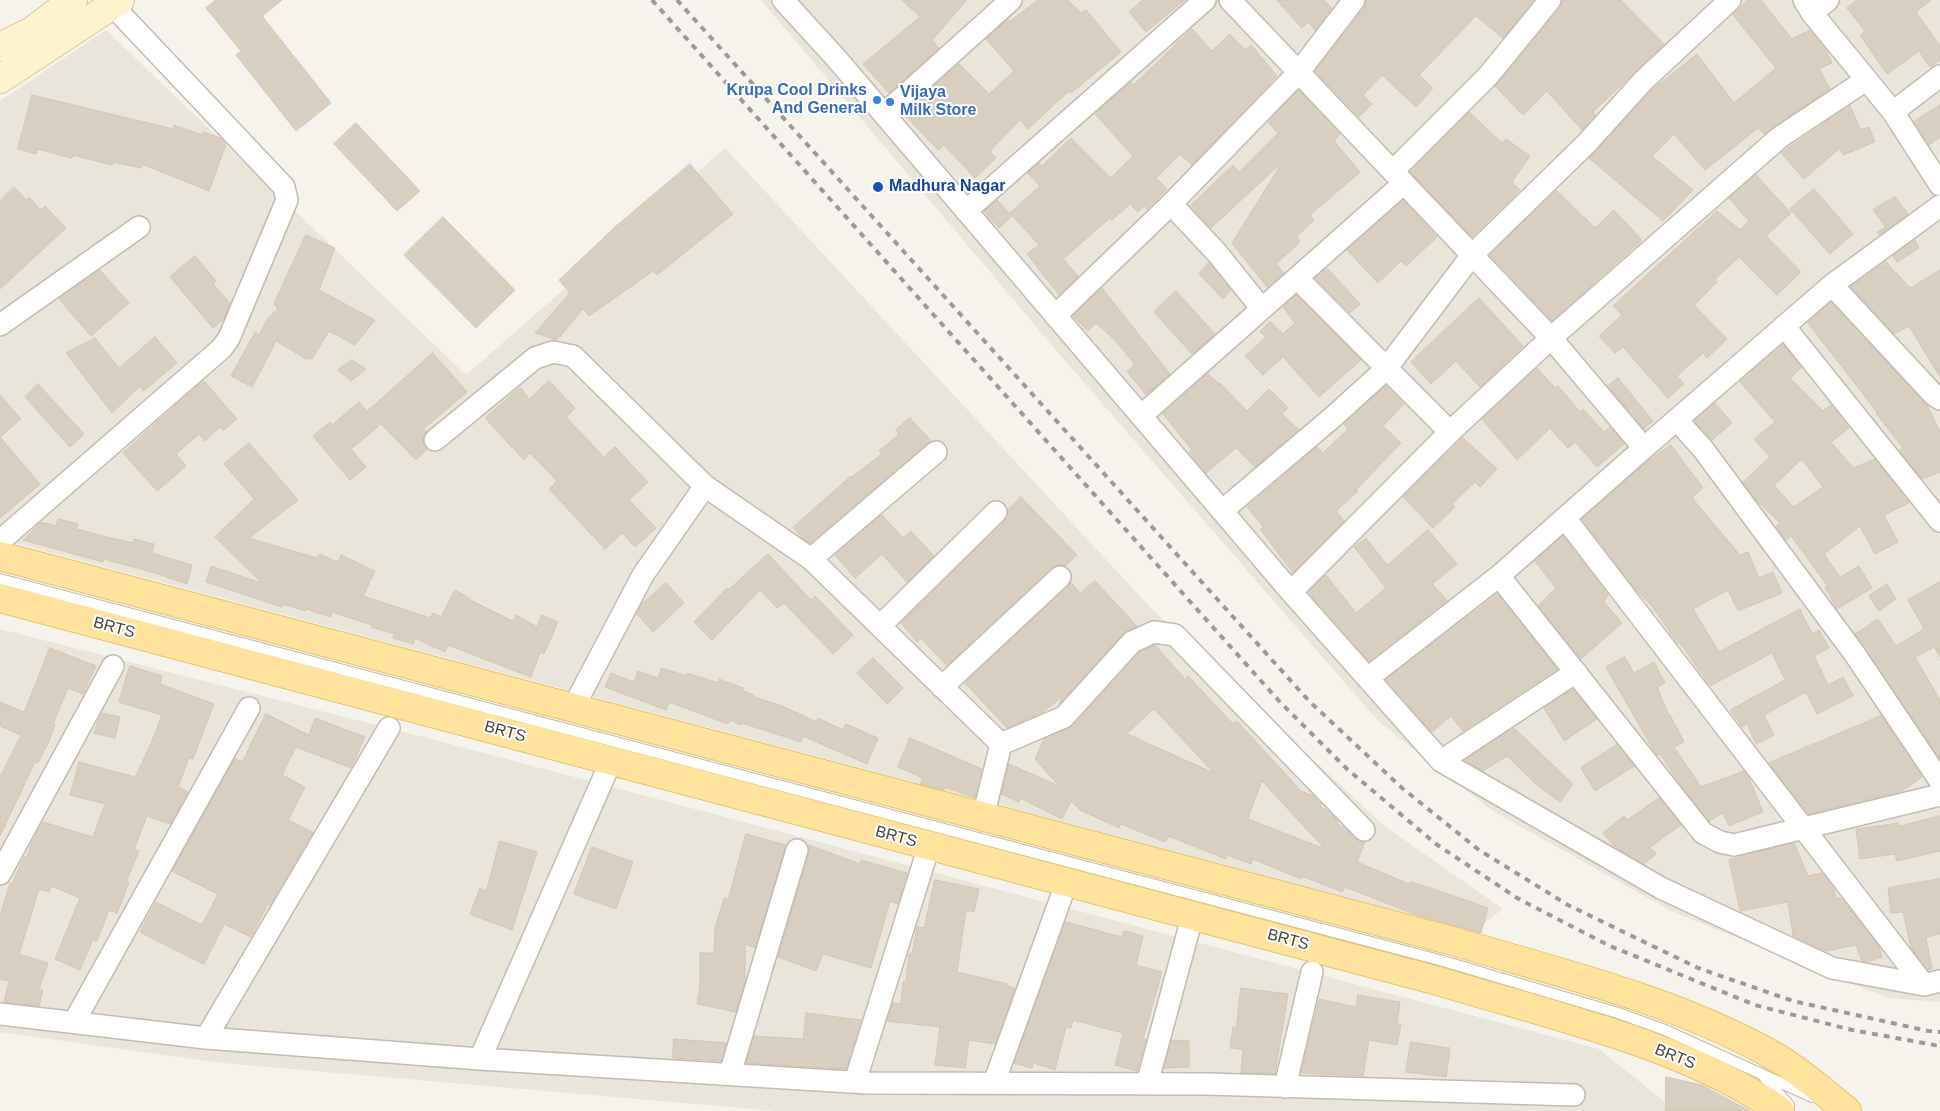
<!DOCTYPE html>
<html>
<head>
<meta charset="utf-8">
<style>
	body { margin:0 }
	canvas { display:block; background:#f6f3ec }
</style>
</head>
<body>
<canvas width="1940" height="1111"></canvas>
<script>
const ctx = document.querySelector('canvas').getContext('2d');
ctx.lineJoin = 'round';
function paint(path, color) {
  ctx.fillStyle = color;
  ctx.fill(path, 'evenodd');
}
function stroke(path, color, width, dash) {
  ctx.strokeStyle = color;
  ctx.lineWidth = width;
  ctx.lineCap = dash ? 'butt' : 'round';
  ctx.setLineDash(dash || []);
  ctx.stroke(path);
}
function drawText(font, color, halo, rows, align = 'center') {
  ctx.font = font + ' Helvetica,sans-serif';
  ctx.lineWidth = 4;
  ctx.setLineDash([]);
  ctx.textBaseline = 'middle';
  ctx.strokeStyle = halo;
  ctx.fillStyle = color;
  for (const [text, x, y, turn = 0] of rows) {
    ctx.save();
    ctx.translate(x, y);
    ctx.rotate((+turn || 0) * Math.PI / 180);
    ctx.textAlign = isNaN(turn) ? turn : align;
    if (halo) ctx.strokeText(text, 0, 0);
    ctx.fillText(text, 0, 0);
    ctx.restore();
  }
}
paint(new Path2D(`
	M 761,0 L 1940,0 L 1940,1002 L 1888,998 L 1673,912 L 1491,810 L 1378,721 L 1060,355 Z
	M 106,30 L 466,375 L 725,148 L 1150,607 L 1383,825 L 1503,909 L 1473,931 L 0,539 L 0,101 Z
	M 0,629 L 435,740 L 1599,1049 L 1676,1111 L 776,1111 L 222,1063 L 0,1032 Z`), '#eae5da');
const building = new Path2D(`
	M 216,0 L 282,0 L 262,16 L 331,103 L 296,131 L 236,55 L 241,51 L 206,8 Z
	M 902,0 L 967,0 L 932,40 L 939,48 L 889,93 L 863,64 L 920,17 Z
	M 1038,0 L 1068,0 L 1081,13 L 1086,10 L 1121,52 L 1071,93 L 1069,91 L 1028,129 L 1020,120 L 990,151 L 996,158 L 975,178 L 944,145 L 938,150 L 903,113 L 959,64 L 989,94 L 1014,71 L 986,39 L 1008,19 L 1010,21 Z
	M 1143,0 L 1185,0 L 1146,32 L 1129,12 Z
	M 1277,0 L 1324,0 L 1332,8 L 1315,30 L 1308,22 L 1302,28 Z
	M 1366,0 L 1534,0 L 1503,38 L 1476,16 L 1419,75 L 1433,88 L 1416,107 L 1382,75 L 1363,95 L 1372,104 L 1359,117 L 1315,71 L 1364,8 Z
	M 1562,0 L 1621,0 L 1664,44 L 1593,112 L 1596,115 L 1582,130 L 1547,91 L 1523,115 L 1495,86 L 1560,8 Z
	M 1748,0 L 1761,0 L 1792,39 L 1810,30 L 1826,50 L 1832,63 L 1819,69 L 1830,89 L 1764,134 L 1758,128 L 1705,170 L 1674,134 L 1652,156 L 1693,190 L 1663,221 L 1589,158 L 1652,90 L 1697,54 L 1734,103 L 1776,68 L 1733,15 Z
	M 1857,0 L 1931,0 L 1916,12 L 1940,46 L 1940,60 L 1930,67 L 1919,51 L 1887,74 L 1860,35 L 1865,31 L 1847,8 Z
	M 1192,29 L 1212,51 L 1230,34 L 1245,50 L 1251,45 L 1277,76 L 1192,165 L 1180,154 L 1156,178 L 1167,189 L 1147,209 L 1144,206 L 1138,212 L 1130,204 L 1112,220 L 1110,218 L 1063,259 L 1078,276 L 1059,295 L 1027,254 L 1039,245 L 1010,213 L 1040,186 L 1028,173 L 1039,163 L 1042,166 L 1071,138 L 1111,178 L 1133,156 L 1095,114 L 1131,82 L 1133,85 Z
	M 1299,90 L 1340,134 L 1334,141 L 1360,172 L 1310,215 L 1314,220 L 1297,236 L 1300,242 L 1276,264 L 1284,273 L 1267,287 L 1232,243 L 1280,166 L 1279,165 L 1211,228 L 1190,206 L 1233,165 L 1239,172 L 1278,133 L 1268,122 Z
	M 32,95 L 173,129 L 174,125 L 202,135 L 203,132 L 221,138 L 226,144 L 209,191 L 142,164 L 141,168 L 113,162 L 112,165 L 73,155 L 72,158 L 37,149 L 36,154 L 18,149 Z
	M 1940,105 L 1940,137 L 1929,145 L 1914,122 Z
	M 1850,106 L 1861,130 L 1869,127 L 1875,142 L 1843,155 L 1840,148 L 1804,179 L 1781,153 Z
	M 1469,112 L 1502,143 L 1506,139 L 1530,156 L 1512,182 L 1520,190 L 1472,237 L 1410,172 Z
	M 356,123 L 420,191 L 397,211 L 334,144 Z
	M 690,164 L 733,214 L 657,275 L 653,271 L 589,316 L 583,309 L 557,340 L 535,333 L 570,293 L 559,280 L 615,227 Z
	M 1756,175 L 1791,213 L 1766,236 L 1801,272 L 1777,295 L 1739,257 L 1715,279 L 1717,282 L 1694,305 L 1727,339 L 1707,358 L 1703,353 L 1677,376 L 1684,384 L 1668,398 L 1623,347 L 1615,353 L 1599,336 L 1622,315 L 1613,306 L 1717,211 L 1740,230 L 1749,221 L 1729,198 Z
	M 14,187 L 26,200 L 29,197 L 41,210 L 45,206 L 66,228 L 0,289 L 0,201 Z
	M 1814,189 L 1853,234 L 1830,254 L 1790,209 Z
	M 1556,190 L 1595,228 L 1614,210 L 1642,240 L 1552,321 L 1490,255 Z
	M 1895,197 L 1908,214 L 1879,235 L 1877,232 L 1886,227 L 1873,210 Z
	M 997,200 L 1012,216 L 999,228 L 984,211 Z
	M 1403,200 L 1437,237 L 1406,266 L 1401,261 L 1378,283 L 1347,250 Z
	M 443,217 L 515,290 L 476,328 L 404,255 Z
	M 306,235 L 335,248 L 319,290 L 375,320 L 355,345 L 329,331 L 312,359 L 306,359 L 276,341 L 252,387 L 231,376 L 255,332 L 259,335 L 267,319 L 278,309 L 274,304 Z
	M 1915,240 L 1919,248 L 1897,262 L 1893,256 Z
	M 195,256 L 216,281 L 213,284 L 230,303 L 224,319 L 213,328 L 170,277 Z
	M 1885,261 L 1910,288 L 1940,270 L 1940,377 L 1909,326 L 1894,334 L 1851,287 L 1881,265 L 1884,269 L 1883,263 Z
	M 1209,263 L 1231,290 L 1223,299 L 1199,274 Z
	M 1327,268 L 1360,304 L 1350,313 L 1315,278 Z
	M 100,270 L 129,303 L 91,336 L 59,299 Z
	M 1102,288 L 1170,374 L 1146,395 L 1127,371 L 1135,365 L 1116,341 L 1096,323 L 1088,331 L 1073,316 Z
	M 1176,291 L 1215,334 L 1192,354 L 1154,312 Z
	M 1296,295 L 1361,360 L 1319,397 L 1283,357 L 1263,375 L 1245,356 L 1266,337 L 1260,332 L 1270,321 L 1283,334 L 1295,323 L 1283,307 Z
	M 1479,298 L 1523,346 L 1480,387 L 1456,361 L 1431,384 L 1411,362 Z
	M 1831,302 L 1927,405 L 1940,432 L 1940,472 L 1922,479 L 1899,450 L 1903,448 L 1876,413 L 1877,412 L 1808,323 Z
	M 155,337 L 177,363 L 143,391 L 140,386 L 112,413 L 66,353 L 95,338 L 119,368 Z
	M 1783,344 L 1801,368 L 1790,378 L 1823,411 L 1831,405 L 1849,428 L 1831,442 L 1853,468 L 1875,459 L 1909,503 L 1884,515 L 1898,542 L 1875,554 L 1860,526 L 1824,554 L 1840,577 L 1859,566 L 1872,588 L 1837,609 L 1825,587 L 1827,585 L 1791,536 L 1786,540 L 1776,526 L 1780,523 L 1757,501 L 1743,482 L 1770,457 L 1754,439 L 1775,422 L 1740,382 ZM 1802,459 L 1823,487 L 1794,507 L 1774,486 Z
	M 433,353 L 467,392 L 423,429 L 426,432 L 423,442 L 427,449 L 416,460 L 381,424 L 351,449 L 366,467 L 350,480 L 313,436 L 330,422 L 332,425 L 359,402 L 367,411 Z
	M 352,360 L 366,369 L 351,381 L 338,370 Z
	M 1537,368 L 1555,388 L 1558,386 L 1580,412 L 1583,409 L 1604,432 L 1610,427 L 1624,444 L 1597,467 L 1575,442 L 1568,448 L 1550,428 L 1517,460 L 1482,419 Z
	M 1208,374 L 1219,384 L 1220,383 L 1247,411 L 1269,389 L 1288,408 L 1282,414 L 1299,430 L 1255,467 L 1236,448 L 1206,473 L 1189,452 L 1192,450 L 1163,414 Z
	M 1618,378 L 1653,421 L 1644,429 L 1608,386 Z
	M 549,381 L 575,408 L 566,417 L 604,457 L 615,447 L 648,482 L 629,500 L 656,528 L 635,547 L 622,533 L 605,549 L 549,489 L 557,481 L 530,453 L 524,460 L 485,418 L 520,387 L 529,399 Z
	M 202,382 L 205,382 L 237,419 L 224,430 L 220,427 L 205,441 L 199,434 L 176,454 L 186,466 L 157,491 L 123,453 Z
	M 38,384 L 84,434 L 70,447 L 25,397 Z
	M 1386,386 L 1404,404 L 1383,426 L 1401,443 L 1356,490 L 1358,491 L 1336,511 L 1344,521 L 1293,573 L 1260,529 L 1264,527 L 1247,507 L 1317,447 L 1323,453 L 1348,429 L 1344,424 Z
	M 0,395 L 21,419 L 0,437 Z
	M 1715,403 L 1732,423 L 1712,440 L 1694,421 Z
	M 910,418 L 931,441 L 810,543 L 803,539 L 793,527 L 851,476 L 852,477 L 882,454 L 879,451 L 899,434 L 896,430 Z
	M 0,437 L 40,484 L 0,518 Z
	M 1463,438 L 1497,469 L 1480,487 L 1475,482 L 1452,504 L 1455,507 L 1433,528 L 1403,497 Z
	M 249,443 L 298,500 L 249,538 L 317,558 L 319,554 L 338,562 L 341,555 L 375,571 L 363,596 L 430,618 L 433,613 L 441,617 L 455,590 L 471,599 L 470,600 L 513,621 L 516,615 L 537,627 L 542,615 L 558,622 L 544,654 L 540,652 L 531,677 L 448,645 L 445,652 L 415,638 L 413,644 L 393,638 L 394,634 L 371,627 L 372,625 L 332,612 L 330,617 L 306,609 L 305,611 L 283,604 L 282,607 L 206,582 L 211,566 L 262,583 L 215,537 L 254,499 L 224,464 Z
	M 1671,445 L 1703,488 L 1692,498 L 1740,555 L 1748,552 L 1759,578 L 1773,572 L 1782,593 L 1738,611 L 1728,590 L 1693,609 L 1719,652 L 1800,609 L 1812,634 L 1819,630 L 1829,648 L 1814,656 L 1828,685 L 1843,677 L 1853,696 L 1817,714 L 1806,692 L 1764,715 L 1774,735 L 1756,744 L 1747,724 L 1742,727 L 1730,710 L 1785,680 L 1772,653 L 1710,686 L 1680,643 L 1678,644 L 1652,606 L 1635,589 L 1582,519 L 1647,462 Z
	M 1021,497 L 1077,555 L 1065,566 L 1058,565 L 1051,568 L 947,666 L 921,638 L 917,642 L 901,623 L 1005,521 L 1008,510 Z
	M 882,515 L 903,538 L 911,531 L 934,556 L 907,582 L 882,554 L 855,578 L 835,555 Z
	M 58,519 L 78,524 L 76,529 L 111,538 L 133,543 L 134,539 L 154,544 L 152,553 L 192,565 L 187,584 L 155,573 L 104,559 L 103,562 L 23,540 L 41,522 L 56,526 Z
	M 1428,530 L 1457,564 L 1432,584 L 1447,600 L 1369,661 L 1308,592 L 1326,575 L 1356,613 L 1386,588 L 1354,547 L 1366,538 L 1387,565 Z
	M 1563,536 L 1608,595 L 1604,602 L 1622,623 L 1581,659 L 1538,606 L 1556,588 L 1535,561 Z
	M 768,554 L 811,600 L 815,596 L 853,635 L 833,654 L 784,603 L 777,608 L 760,590 L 712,640 L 694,622 L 727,588 L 729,589 Z
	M 1095,581 L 1137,626 L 1123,634 L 1059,704 L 1063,696 L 1043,712 L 1007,728 L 965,683 L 1071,582 L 1080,593 Z
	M 1940,582 L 1940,657 L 1934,647 L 1915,657 L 1940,700 L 1940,759 L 1855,634 L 1878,619 L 1896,646 L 1924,629 L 1908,600 Z
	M 666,583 L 684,603 L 653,632 L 637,614 L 641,605 Z
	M 1887,584 L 1896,599 L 1879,611 L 1869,596 Z
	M 1498,594 L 1557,669 L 1463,731 L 1451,716 L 1432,732 L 1386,680 Z
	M 1155,645 L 1185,679 L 1188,676 L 1233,724 L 1237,721 L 1301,791 L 1314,796 L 1321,804 L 1320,807 L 1327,810 L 1338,821 L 1337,824 L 1344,827 L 1355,839 L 1365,842 L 1357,862 L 1409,884 L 1410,882 L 1428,887 L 1488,908 L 1481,933 L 1417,915 L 1345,887 L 1342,892 L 1302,876 L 1301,879 L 1253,859 L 1251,864 L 1227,855 L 1226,859 L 1168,836 L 1165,842 L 1121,824 L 1119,828 L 1080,810 L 1071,801 L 1062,819 L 1020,798 L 1019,802 L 1001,794 L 1009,764 L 1059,786 L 1035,759 L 1044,739 L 1073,726 L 1140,652 ZM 1154,709 L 1214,773 L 1127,734 ZM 1262,781 L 1325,849 L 1248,819 Z
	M 50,648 L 96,666 L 83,694 L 68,688 L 53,724 L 55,725 L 49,741 L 38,763 L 35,762 L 0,836 L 0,777 L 21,735 L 0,726 L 0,702 L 24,712 Z
	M 1625,657 L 1634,673 L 1654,662 L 1665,683 L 1657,687 L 1669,716 L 1670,715 L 1684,742 L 1674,747 L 1701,787 L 1744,771 L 1749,778 L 1763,812 L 1729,826 L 1723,813 L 1709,821 L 1680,784 L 1660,754 L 1657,755 L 1654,751 L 1606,667 Z
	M 873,658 L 903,688 L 887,704 L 857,673 Z
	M 130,666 L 162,676 L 160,684 L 214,704 L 193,759 L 189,758 L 178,787 L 188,792 L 170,824 L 147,816 L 134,849 L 139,851 L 126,882 L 129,883 L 117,913 L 109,910 L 97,941 L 93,939 L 80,970 L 55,959 L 80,898 L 51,886 L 49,892 L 39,889 L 19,954 L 48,963 L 39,989 L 43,990 L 39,1006 L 4,1002 L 9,981 L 0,979 L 0,916 L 10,883 L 12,884 L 24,857 L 27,858 L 31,844 L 43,822 L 93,837 L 105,804 L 70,795 L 79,762 L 135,777 L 150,746 L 162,715 L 119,702 Z
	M 662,668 L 686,676 L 687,673 L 718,683 L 719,679 L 743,688 L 742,690 L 754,695 L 754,697 L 785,707 L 816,722 L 818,718 L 843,730 L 846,724 L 878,738 L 867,764 L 803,736 L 801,742 L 742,723 L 741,725 L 730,720 L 728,724 L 669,702 L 666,710 L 605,687 L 611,673 L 634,682 L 638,671 L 658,678 Z
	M 1573,689 L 1597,719 L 1564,741 L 1544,708 Z
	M 102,713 L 120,717 L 115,738 L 94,733 Z
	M 266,714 L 309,735 L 315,718 L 365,737 L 351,768 L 296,747 L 282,775 L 305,787 L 288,820 L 313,832 L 270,905 L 268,904 L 251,937 L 224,924 L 204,964 L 140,932 L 156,902 L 202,925 L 218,894 L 172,871 L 235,758 L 242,762 Z
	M 1881,716 L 1922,777 L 1902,791 L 1808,814 L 1769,763 Z
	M 1514,728 L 1573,784 L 1560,802 L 1538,786 L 1507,756 L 1483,771 L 1465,760 Z
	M 910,738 L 982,769 L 975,798 L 945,787 L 944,790 L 920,784 L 923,778 L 898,767 Z
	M 1617,745 L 1634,766 L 1595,791 L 1581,768 Z
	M 1659,798 L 1681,825 L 1650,847 L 1656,854 L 1644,864 L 1615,847 L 1603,833 L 1624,816 L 1627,820 Z
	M 1940,816 L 1940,851 L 1897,861 L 1895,854 L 1860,859 L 1856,829 L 1899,823 L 1899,826 Z
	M 746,834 L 786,845 L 755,948 L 745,944 L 745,981 L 736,1012 L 697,1004 L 700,986 L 700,953 L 714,953 L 715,928 L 724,898 L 728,899 Z
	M 500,841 L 537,852 L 512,930 L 470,914 L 480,888 L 486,891 Z
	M 1794,843 L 1808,876 L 1822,873 L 1834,889 L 1836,899 L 1841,898 L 1878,945 L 1882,957 L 1867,962 L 1862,961 L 1856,945 L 1826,951 L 1793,936 L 1788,902 L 1740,911 L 1729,860 Z
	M 809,845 L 860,864 L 861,860 L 907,873 L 898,904 L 890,901 L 871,968 L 823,954 L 816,971 L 778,957 L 809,854 Z
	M 592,847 L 633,862 L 616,909 L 574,894 Z
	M 1940,879 L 1940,934 L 1926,937 L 1932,969 L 1928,970 L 1911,948 L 1903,912 L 1891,913 L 1888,888 Z
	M 935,880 L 979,889 L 974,912 L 966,910 L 957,972 L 1008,984 L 1007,986 L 1015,988 L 995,1044 L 969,1040 L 965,1068 L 935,1065 L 940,1027 L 887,1021 L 893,1003 L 901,1004 L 903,982 L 906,982 L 909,953 L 912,954 L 917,927 L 924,928 Z
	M 1066,922 L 1122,937 L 1124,931 L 1143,936 L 1136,965 L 1162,972 L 1143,1039 L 1146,1039 L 1137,1071 L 1115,1065 L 1123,1033 L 1073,1020 L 1071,1028 L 1066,1027 L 1055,1070 L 1033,1063 L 1032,1068 L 1014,1063 Z
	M 1241,988 L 1288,994 L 1275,1074 L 1241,1073 L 1243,1050 L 1230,1048 L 1233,1027 L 1236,1028 Z
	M 1358,995 L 1400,1002 L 1397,1024 L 1401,1025 L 1397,1045 L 1369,1040 L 1363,1076 L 1301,1073 L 1319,999 L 1356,1007 Z
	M 806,1013 L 861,1020 L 846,1069 L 746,1063 L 754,1036 L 803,1039 Z
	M 674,1039 L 726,1043 L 721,1061 L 673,1058 Z
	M 1172,1040 L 1189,1041 L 1189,1067 L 1164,1068 Z
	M 1411,1042 L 1450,1048 L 1446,1077 L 1406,1072 Z
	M 1666,1077 L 1702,1085 L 1750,1111 L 1666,1111 Z`);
paint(building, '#d8cfc1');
stroke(building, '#d3c7b4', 1);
const lane = new Path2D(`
	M 0,579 L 1443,961 L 1618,1013 L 1665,1030 L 1812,1097
	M 1764,1077 L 1789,1105`);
const street = new Path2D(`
	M 783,0 L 836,58 L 1292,593 L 1441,761 L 1661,888 L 1832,968 L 1924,985 L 1940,981
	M 1230,0 L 1551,338 L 1644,448 L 1832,285 L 1940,206
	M 1804,0 L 1812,13 L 1893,112 L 1940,185
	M 1812,13 L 1828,0
	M 1893,112 L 1940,76
	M 884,114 L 1011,0
	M 1393,171 L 1488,76 L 1550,0
	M 1171,204 L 1217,253 L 1262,309
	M 966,211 L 1205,0
	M 1297,278 L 1450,432
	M 1832,285 L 1934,395 L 1940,399
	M 1055,316 L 1171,204 L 1298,73 L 1354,0
	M 0,325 L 139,227
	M 1784,326 L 1940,521
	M 1141,416 L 1404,183
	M 1677,420 L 1703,449 L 1854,653 L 1940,781
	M 435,440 L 535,358 L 553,352 L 573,356 L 705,486 L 811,559 L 1001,744 L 983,817
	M 1222,511 L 1333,417 L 1386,369 L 1472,255 L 1587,143 L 1643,81 L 1730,0
	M 1565,518 L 1924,985
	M 0,541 L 222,348 L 229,338 L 287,200 L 284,187 L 113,6
	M 811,559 L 936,452
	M 1499,576 L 1703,833 L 1720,842 L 1734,845 L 1940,795
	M 1292,591 L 1450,432 L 1551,338 L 1780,137 L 1866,80
	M 880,626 L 996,512
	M 1368,678 L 1499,576 L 1644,448
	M 942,687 L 1060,577
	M 573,708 L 643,575 L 705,486
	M 1001,744 L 1064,717 L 1132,642 L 1154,632 L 1175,635 L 1364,830
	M 1441,761 L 1576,672
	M 0,874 L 113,666
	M 0,1014 L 206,1038 L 480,1059 L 866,1083 L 1207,1084 L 1574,1095
	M 74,1022 L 249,708
	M 206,1038 L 389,728
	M 480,1059 L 611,761
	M 730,1074 L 797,850
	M 855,1082 L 929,846
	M 994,1083 L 1067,881
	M 1147,1084 L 1193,914
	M 1285,1087 L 1312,972`);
const secondary = new Path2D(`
	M 0,47 L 32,31 L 73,0
	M 0,79 L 120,0`);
const primary = new Path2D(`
	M 0,556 L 1449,940 C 1556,972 1668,998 1767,1052 C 1796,1068 1822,1090 1847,1111
	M 0,598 L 1438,981 C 1549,1015 1684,1044 1780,1111`);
stroke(lane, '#c2bbae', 12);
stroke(street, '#c2bbae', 24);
stroke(secondary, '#d6c79b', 30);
stroke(primary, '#e6c16a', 30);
stroke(lane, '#fff', 10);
stroke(street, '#fff', 21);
stroke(secondary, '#fff3cd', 28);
stroke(primary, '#ffe39c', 28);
stroke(new Path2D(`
	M 652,0 L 1279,701 L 1347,769 L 1436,844 L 1517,898 L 1610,946 L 1755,1005 L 1852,1030 L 1940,1046
	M 677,0 L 1309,701 L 1402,788 L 1479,850 L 1568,905 L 1698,968 L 1793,1001 L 1928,1031 L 1940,1032`), '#9a9a9a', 4, [6, 6]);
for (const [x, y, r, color] of [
	[877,100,5,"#3f7fe0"],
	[890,102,5,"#3f7fe0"],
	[878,187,6,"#1a4fb4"]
]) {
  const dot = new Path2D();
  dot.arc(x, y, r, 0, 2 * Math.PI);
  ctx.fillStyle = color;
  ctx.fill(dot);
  stroke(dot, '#fff', 2);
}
drawText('bold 16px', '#366cbe', '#fff', [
	["Krupa Cool Drinks",867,91],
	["And General",867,109],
	["Vijaya",900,93,"left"],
	["Milk Store",900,111,"left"]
], 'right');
drawText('bold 16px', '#164399', '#fff', [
	["Madhura Nagar",889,187]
], 'left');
drawText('16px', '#4b4439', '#fff', [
	["BRTS",114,628,15],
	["BRTS",505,732,15],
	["BRTS",896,837,15],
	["BRTS",1288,940,15],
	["BRTS",1675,1057,22]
]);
</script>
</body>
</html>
